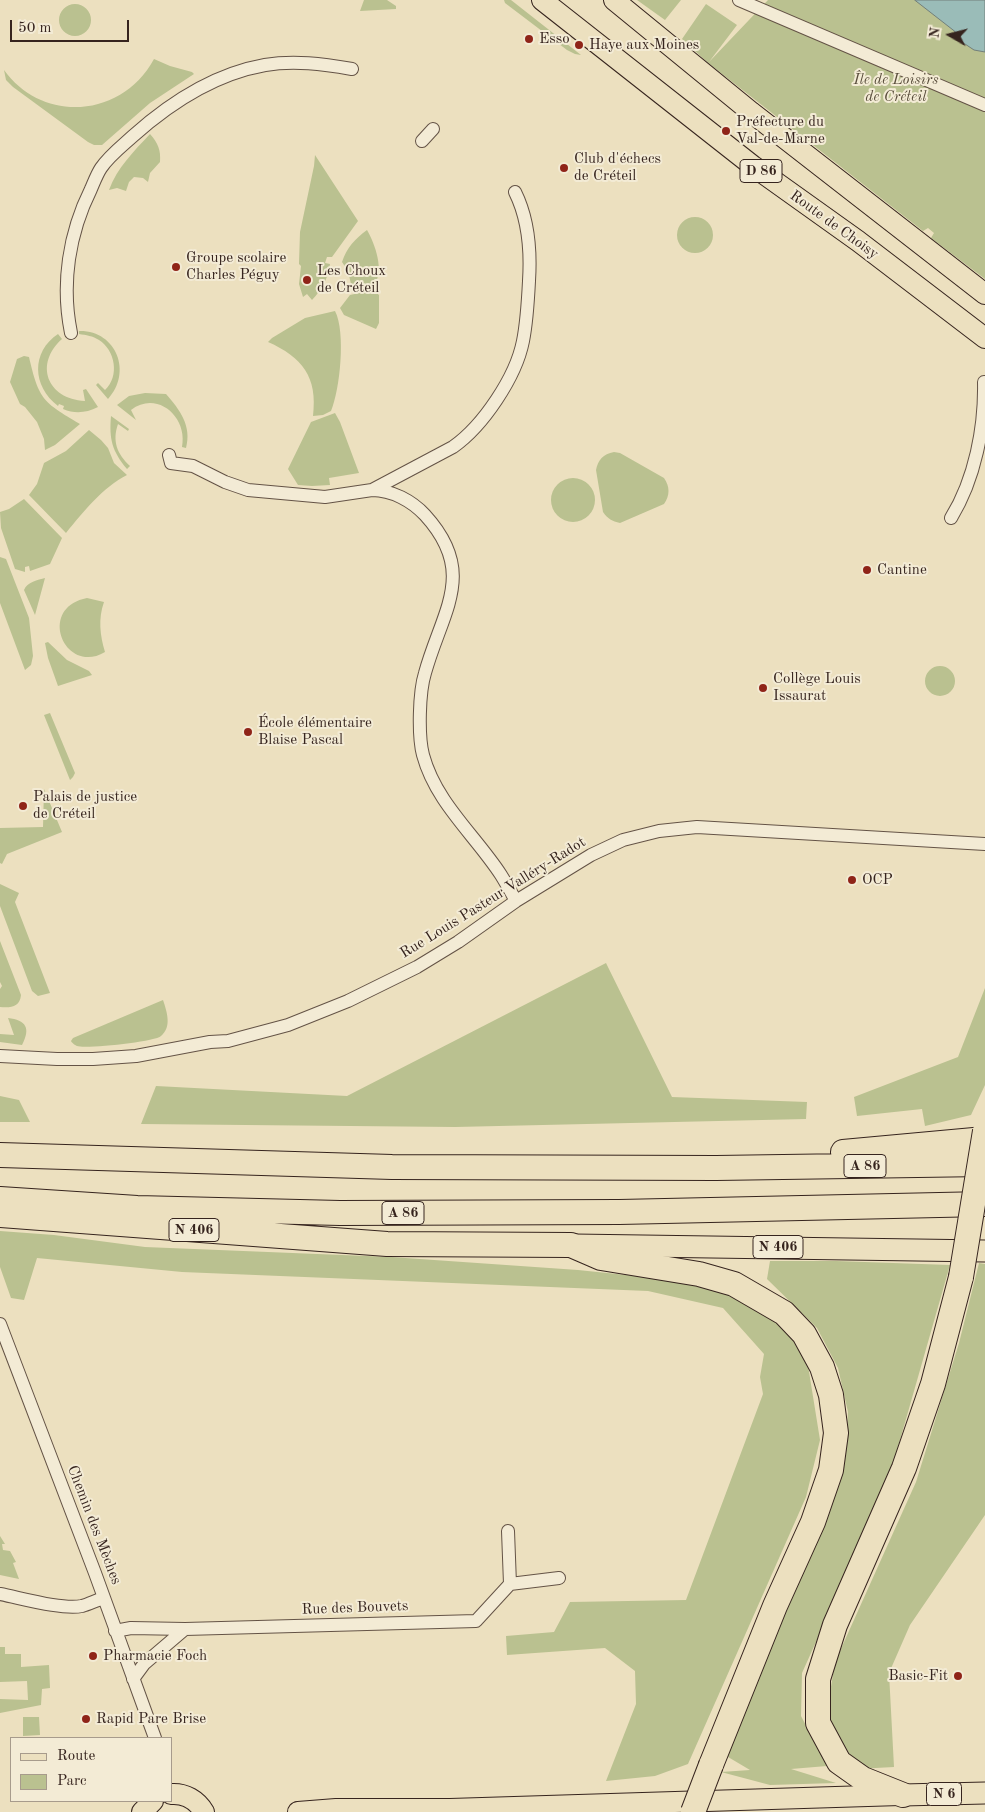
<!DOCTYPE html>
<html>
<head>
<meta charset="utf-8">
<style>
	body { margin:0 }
	#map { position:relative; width:985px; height:1812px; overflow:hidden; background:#ece0bf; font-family:"Old Standard TT",serif }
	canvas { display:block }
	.legend { position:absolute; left:10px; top:1737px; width:162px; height:65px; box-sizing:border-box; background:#f3ebd5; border:1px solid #a79b8c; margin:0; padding:6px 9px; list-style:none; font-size:15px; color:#36241e }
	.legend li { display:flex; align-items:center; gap:10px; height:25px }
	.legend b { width:25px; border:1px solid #a79b8c }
	.north { position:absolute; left:925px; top:10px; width:50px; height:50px; -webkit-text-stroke:4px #f3ebd5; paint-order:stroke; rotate:278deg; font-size:14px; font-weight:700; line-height:20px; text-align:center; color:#36241e }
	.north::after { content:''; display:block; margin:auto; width:18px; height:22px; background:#36241e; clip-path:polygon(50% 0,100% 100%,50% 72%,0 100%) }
	.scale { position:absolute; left:10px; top:20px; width:119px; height:22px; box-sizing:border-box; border:2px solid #36241e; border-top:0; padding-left:6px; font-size:15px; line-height:18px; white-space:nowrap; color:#36241e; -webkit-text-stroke:4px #f3ebd5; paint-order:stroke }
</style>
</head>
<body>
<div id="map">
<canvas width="985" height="1812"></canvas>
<ul class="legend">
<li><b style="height:6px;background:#ece0bf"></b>Route</li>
<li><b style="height:14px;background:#bac190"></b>Parc</li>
</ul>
<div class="north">N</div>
<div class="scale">50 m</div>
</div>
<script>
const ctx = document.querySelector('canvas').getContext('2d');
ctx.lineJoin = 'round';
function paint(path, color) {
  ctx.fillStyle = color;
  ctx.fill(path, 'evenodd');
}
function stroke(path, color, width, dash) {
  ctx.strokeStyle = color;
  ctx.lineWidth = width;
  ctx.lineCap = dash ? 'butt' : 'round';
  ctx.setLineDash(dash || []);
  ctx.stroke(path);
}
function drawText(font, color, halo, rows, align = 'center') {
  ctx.font = font + ' "Old Standard TT",serif';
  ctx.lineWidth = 4;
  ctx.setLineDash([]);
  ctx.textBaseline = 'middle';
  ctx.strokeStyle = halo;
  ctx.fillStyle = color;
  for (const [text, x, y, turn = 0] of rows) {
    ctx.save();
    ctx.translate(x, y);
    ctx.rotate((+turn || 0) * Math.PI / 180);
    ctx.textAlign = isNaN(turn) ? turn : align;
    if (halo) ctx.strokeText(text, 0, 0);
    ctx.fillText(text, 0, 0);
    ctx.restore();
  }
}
paint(new Path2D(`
	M 364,0 L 387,0 L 396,6 L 396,9 L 360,11 Z
	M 504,0 L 511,0 L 581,55 L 575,54 L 567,50 L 505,3 Z
	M 637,0 L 681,0 L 665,20 Z
	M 768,0 L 985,0 L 985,279 L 931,238 L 934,233 L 928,228 L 923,231 L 708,63 L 682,39 L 706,4 L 737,25 L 709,62 Z
	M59 20a16 16 0 1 1 32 0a16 16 0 1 1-32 0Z
	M 154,59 L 170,66 L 192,72 L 194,74 L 150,103 L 102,145 L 94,145 L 88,142 L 13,87 L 6,80 L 4,70 C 43,124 122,118 154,59 Z
	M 150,134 C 158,143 161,150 160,162 L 150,173 L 148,182 L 143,178 L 134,177 L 129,182 L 126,191 L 117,188 L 109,190 C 117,168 134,151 150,134 Z
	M 315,155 L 358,221 L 332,257 L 327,257 L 325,263 L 330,264 C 328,279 322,289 312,300 L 307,294 L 303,297 L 299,284 L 301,266 L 299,264 L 300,232 L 314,166 Z
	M677 235a18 18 0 1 1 36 0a18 18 0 1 1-36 0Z
	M 367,230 C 375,244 385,271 374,285 L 362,287 L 351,284 L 348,271 L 342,262 C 347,247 355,239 367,230 Z
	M 373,290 L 379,295 L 379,323 L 376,329 L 344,315 L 340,308 L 350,295 Z
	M 335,311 C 346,332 340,390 331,411 L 323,415 L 313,416 C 318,377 302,357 268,342 L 272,338 L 305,318 Z
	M 79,331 C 116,330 133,372 108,399 L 96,385 L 98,383 L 105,390 C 120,376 115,350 99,340 C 93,336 86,335 79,334 Z
	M 58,334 L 62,339 C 34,364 47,399 85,401 L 83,390 L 86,389 L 98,407 C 86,413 75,414 63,409 L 64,406 L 59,404 L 58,406 C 32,386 31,352 58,334 Z
	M 24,356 L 29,357 C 39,400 43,402 80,424 L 55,445 L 45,450 L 44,439 L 37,422 L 25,407 L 20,404 L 10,382 L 17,359 Z
	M 145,393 L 166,394 C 180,410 192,426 186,448 L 182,447 C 188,417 157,390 131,410 L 136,420 L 117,405 L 129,396 Z
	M 335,413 L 340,422 L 359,473 L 329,478 L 330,485 L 312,486 L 298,485 L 288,469 L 311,422 Z
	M 111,416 L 129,429 L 128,431 L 118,424 C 112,441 117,454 130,466 L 127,469 C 112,451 109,439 111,416 Z
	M 89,430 L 101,440 L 108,448 L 114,463 L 127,475 C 102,488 84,511 66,533 L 29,495 L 37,484 L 44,463 L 66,451 Z
	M 614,452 L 620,453 L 664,478 C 670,487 670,495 664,504 L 620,523 C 612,521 608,519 603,512 L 596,470 C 598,460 603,454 614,452 Z
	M551 500a22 22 0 1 1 44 0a22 22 0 1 1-44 0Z
	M 24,499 L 62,538 L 50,564 L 30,571 L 29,566 L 25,567 L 25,572 L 15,569 L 1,528 L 0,512 L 9,509 Z
	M 0,557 L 6,559 L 29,618 L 33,656 L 31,665 L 25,670 L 0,603 Z
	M 45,578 L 35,615 L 24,590 C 27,582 38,580 45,578 Z
	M 87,598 L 104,602 C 98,619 100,635 105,652 C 65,676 36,608 87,598 Z
	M 48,642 L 67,660 L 89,671 L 92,675 L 58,686 L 48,658 L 45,643 Z
	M925 681a15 15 0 1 1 30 0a15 15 0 1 1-30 0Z
	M 50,713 L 75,773 L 73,777 L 70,780 L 44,715 Z
	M 44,789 L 62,832 L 7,854 L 2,864 L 0,863 L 0,828 L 43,827 Z
	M 0,884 L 19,893 L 15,902 L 50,993 L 38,996 L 32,991 L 0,906 Z
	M 0,941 L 21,995 C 20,1007 11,1008 0,1007 L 0,989 L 2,986 L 0,982 Z
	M 606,963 L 672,1097 L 807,1102 L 806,1119 L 455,1127 L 141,1124 L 156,1086 L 347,1096 Z
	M 985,988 L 985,1085 L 971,1115 L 925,1126 L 922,1109 L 857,1116 L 854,1097 L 958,1057 Z
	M 163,1000 C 167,1012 172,1027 161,1036 C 155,1042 85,1049 77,1046 C 76,1046 71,1042 71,1041 L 73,1038 Z
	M 8,1018 C 26,1020 31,1028 22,1045 L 0,1042 L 0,1034 L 14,1035 Z
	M 0,1096 L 19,1100 L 30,1122 L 0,1122 Z
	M 0,1231 L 54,1235 L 145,1247 L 391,1257 L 578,1270 L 665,1279 L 745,1295 L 782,1320 L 806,1353 L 820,1440 L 806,1497 L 688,1764 L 655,1776 L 606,1781 L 636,1704 L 635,1671 L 605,1648 L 507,1655 L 506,1636 L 554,1632 L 570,1602 L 686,1600 L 763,1394 L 760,1377 L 764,1354 L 723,1308 L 648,1291 L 182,1272 L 37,1258 L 24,1300 L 11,1298 L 0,1267 Z
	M 770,1261 L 836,1261 L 950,1265 L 888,1482 L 802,1673 L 801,1716 L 827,1766 L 791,1769 L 836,1783 L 770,1785 L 721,1772 L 750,1770 L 723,1754 L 820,1532 L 845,1460 L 848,1412 L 838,1368 L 817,1328 L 767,1279 Z
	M 979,1263 L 985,1264 L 985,1515 L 910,1625 L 889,1673 L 894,1767 L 857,1769 L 838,1736 L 827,1711 L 835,1662 L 916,1482 L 959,1343 Z
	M 0,1536 L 5,1544 L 2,1544 L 3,1550 L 10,1551 L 16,1562 L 13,1563 L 19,1579 L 0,1575 Z
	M 0,1647 L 5,1647 L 5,1654 L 21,1654 L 21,1667 L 49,1665 L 50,1688 L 42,1689 L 41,1705 L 0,1713 L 0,1699 L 28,1700 L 27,1681 L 0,1682 Z
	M 23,1717 L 39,1717 L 40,1735 L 23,1736 Z`), '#bac190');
const water = new Path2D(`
	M 915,0 L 985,0 L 985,52 L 974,50 L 953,36 L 955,32 Z`);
paint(water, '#9abcb8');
stroke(water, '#727f7a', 1);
const minor = new Path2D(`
	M 739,0 L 985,105
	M 422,141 L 433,129
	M 71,333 C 61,284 69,233 91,189 C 94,182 97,174 101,168 C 109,156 122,146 133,136 C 171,102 214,74 265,65 C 294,60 323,64 352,69
	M 169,455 L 171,463 L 193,466 L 225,482 L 248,490 L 325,497 L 372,490 L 453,447 C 483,426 516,377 523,341 C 527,321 528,301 529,281 C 531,250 529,220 515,192
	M 372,490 C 392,490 412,501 425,515 C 478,573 442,611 425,673 C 419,692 418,736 423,755 C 436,803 475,835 501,875 C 506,883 511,892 516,901
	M 951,518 C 975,479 985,427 984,382
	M 0,1056 L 57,1059 L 93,1059 L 136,1056 L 210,1042 L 228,1041 L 288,1025 L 348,1001 L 417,967 L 458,942 L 516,901 L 591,855 L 623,840 L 659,831 L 697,827 L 985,844
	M 0,1324 L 95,1573 L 155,1738
	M 510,1584 L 559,1578
	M 0,1594 C 21,1598 62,1610 82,1606 C 89,1604 97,1600 104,1598
	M 115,1631 L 131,1628 L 185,1629 L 476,1621 L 510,1584 L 508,1531
	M 133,1679 L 144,1664 L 185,1629`);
const primary = new Path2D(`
	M 542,0 L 753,166 L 858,241 L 985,338
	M 614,0 L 751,112 L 985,294
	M 171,1794 C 185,1793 197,1800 204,1812
	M 142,1812 L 153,1801
	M 298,1812 L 336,1809 L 450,1809 L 900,1795`);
const trunk = new Path2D(`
	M 574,1245 L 985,1251
	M 903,1795 L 985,1793`);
const motorway = new Path2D(`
	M 843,1152 L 985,1139
	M 0,1155 L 392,1167 L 716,1168 L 985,1164
	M 0,1199 L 137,1208 L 340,1213 L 619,1212 L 985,1204
	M 0,1215 L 387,1244 L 571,1245 L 601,1258 L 699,1274 L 734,1284 L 784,1313 L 804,1334 L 822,1367 L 831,1395 L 836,1433 L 831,1470 L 813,1522 L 775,1606 L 711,1765
	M 903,1795 L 863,1779 L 839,1762 L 818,1723 L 818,1679 L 835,1625 L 904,1468 L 933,1384 L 961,1277`);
stroke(minor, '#645346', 14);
stroke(primary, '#36241e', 22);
stroke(trunk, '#36241e', 23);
stroke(motorway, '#36241e', 26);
stroke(minor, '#f3ebd5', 12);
stroke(primary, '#ece0bf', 20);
stroke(trunk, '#ece0bf', 21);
stroke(motorway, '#ece0bf', 24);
const motorwayBridge = new Path2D(`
	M 961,1277 L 985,1131
	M 693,1812 L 711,1765`);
stroke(motorwayBridge, '#36241e', 26, []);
stroke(motorwayBridge, '#ece0bf', 24);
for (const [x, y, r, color] of [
	[529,39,5,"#8f2418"],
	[579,45,5,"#8f2418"],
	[726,131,5,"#8f2418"],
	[564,168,5,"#8f2418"],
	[176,267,5,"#8f2418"],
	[307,280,5,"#8f2418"],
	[867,570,5,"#8f2418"],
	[763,688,5,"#8f2418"],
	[248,732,5,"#8f2418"],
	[23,806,5,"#8f2418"],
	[852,880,5,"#8f2418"],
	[93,1656,5,"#8f2418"],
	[958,1676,5,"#8f2418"],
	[86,1719,5,"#8f2418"]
]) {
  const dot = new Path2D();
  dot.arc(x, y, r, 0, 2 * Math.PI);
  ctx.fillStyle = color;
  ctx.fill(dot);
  stroke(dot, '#f3ebd5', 2);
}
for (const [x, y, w] of [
	[761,171,42],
	[865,1166,42],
	[403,1213,42],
	[194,1230,50],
	[778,1247,50],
	[944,1794,35]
]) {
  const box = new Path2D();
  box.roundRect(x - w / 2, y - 11.5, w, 23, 4);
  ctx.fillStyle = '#f3ebd5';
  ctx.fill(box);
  stroke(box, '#36241e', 1);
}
drawText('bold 14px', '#36241e', null, [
	["D 86",761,171],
	["A 86",865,1166],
	["A 86",403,1213],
	["N 406",194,1230],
	["N 406",778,1247],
	["N 6",944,1794]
]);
drawText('15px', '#36241e', '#f3ebd5', [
	["Esso",539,39],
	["Haye aux Moines",589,45],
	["Préfecture du",736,122],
	["Val-de-Marne",736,139],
	["Club d'échecs",574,159],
	["de Créteil",574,176],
	["Groupe scolaire",186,258],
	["Charles Péguy",186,275],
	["Les Choux",317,271],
	["de Créteil",317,288],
	["Cantine",877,570],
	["Collège Louis",773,679],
	["Issaurat",773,696],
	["École élémentaire",258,723],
	["Blaise Pascal",258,740],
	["Palais de justice",33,797],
	["de Créteil",33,814],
	["OCP",862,880],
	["Pharmacie Foch",103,1656],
	["Basic-Fit",948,1676,"right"],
	["Rapid Pare Brise",96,1719]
], 'left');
drawText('italic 15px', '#574b3a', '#f3ebd5', [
	["Île de Loisirs",896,80],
	["de Créteil",896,97]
]);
drawText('15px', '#36241e', '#f3ebd5', [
	["Route de Choisy",834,225,36],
	["Rue Louis Pasteur Valléry-Radot",493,898,-32],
	["Chemin des Mèches",94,1525,69],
	["Rue des Bouvets",355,1608,-2]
]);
</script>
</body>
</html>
